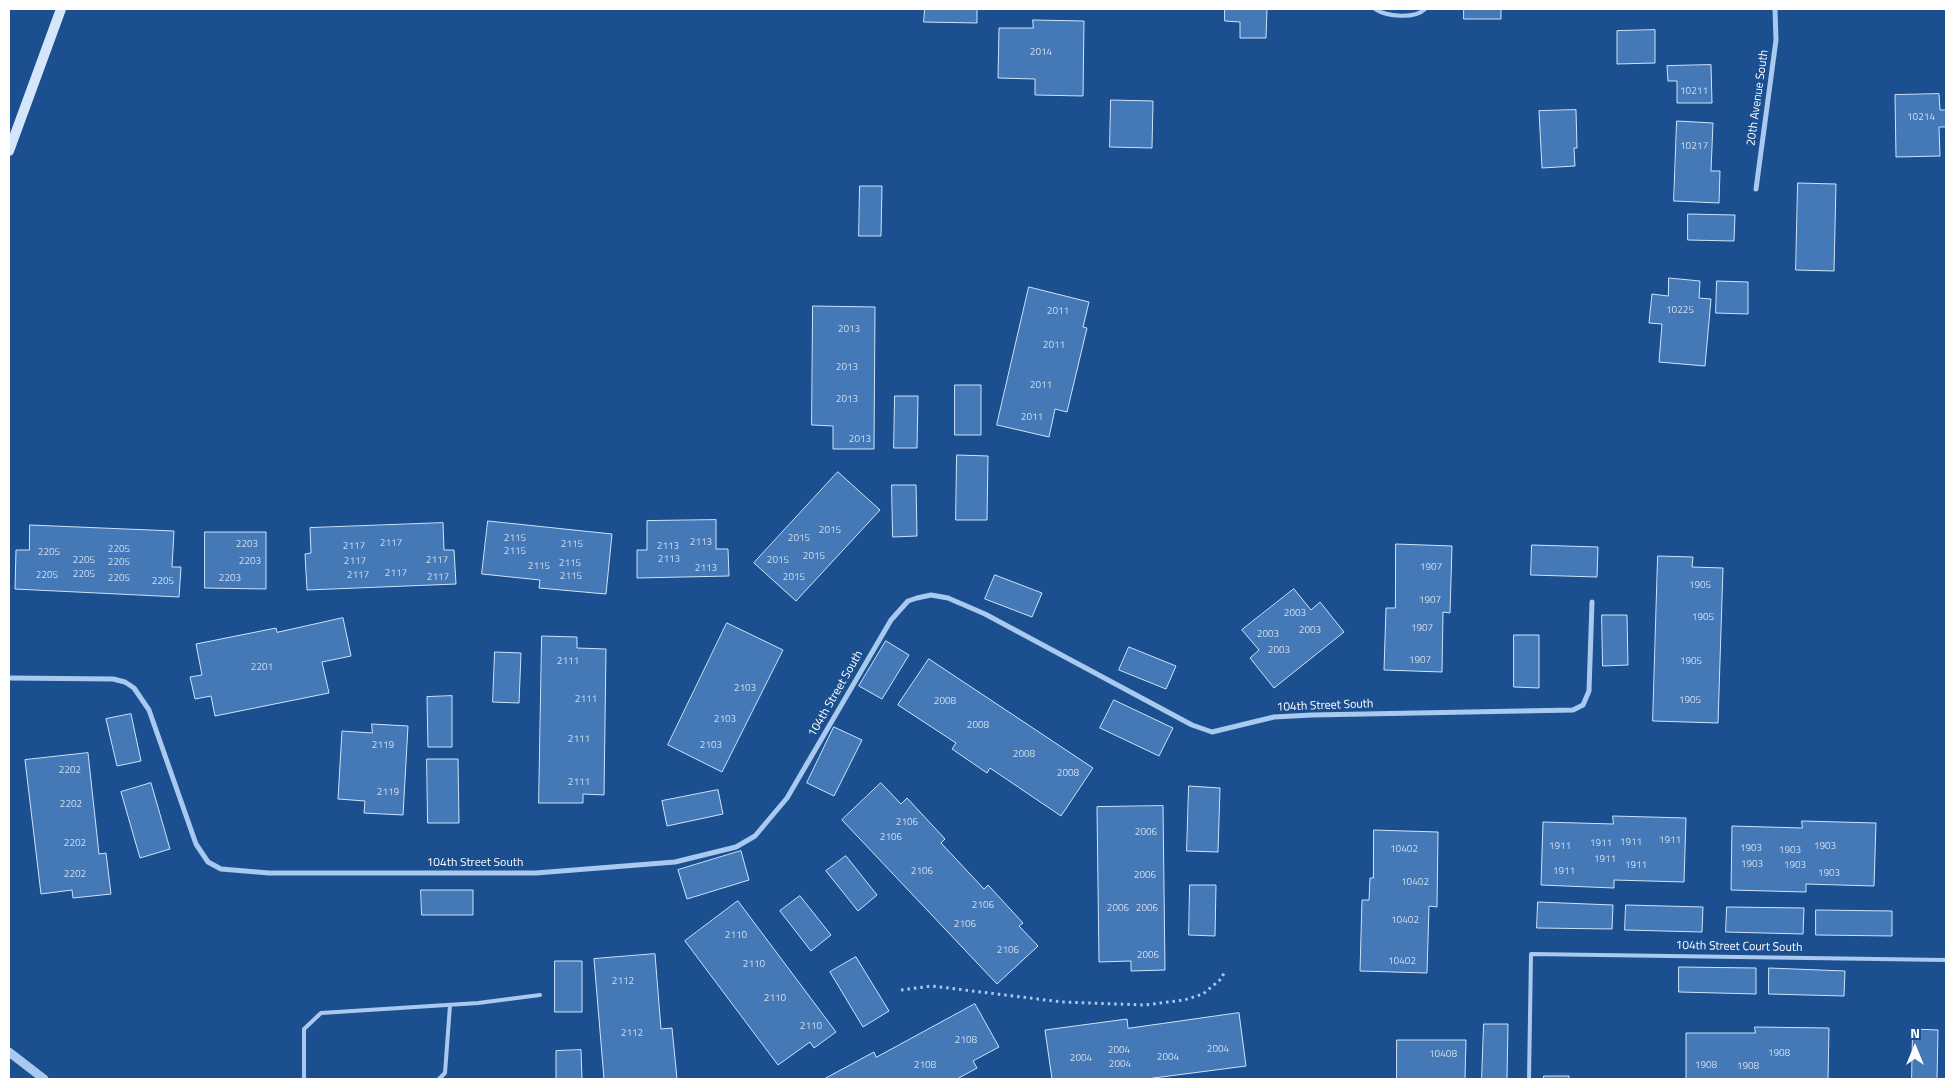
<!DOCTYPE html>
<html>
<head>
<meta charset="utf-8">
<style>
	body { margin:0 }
	#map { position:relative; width:1955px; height:1088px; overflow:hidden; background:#1b4f8f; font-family:"Titillium Web",sans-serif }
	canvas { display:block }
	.frame { position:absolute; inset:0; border:10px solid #fff; pointer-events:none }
	.north { position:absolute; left:1890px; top:1023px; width:50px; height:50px; -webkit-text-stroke:4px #1b4f8f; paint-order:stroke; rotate:0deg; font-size:14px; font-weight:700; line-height:20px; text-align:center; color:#fff }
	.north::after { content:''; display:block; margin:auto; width:18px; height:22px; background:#fff; clip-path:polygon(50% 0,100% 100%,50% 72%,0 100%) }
</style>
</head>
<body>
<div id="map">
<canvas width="1955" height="1088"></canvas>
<div class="frame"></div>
<div class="north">N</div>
</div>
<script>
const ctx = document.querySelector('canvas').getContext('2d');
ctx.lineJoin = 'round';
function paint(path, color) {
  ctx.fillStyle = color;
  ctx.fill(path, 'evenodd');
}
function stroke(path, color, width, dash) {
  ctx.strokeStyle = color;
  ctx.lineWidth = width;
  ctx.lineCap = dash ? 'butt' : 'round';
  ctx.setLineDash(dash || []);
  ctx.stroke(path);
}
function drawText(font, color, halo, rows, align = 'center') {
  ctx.font = font + ' "Titillium Web",sans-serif';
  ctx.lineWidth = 4;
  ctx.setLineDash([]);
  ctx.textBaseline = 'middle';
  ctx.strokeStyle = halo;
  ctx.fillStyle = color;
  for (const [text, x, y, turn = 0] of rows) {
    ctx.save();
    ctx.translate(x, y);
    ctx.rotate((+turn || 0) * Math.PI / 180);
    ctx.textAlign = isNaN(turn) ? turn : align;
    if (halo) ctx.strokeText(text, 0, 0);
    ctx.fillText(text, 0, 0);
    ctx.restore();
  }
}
const building = new Path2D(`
	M 925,9 L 977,9 L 977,23 L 924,22 Z
	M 1225,9 L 1267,9 L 1266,38 L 1240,38 L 1240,22 L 1225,21 Z
	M 1464,9 L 1501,9 L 1501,19 L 1464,19 Z
	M 1033,20 L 1084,21 L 1083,96 L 1035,95 L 1035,79 L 998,78 L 999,28 L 1033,28 Z
	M 1655,30 L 1655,63 L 1617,64 L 1617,31 Z
	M 1711,65 L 1712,103 L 1677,103 L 1677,81 L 1668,81 L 1667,66 Z
	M 1939,94 L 1940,110 L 1946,110 L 1946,127 L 1939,127 L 1940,156 L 1896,157 L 1895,95 Z
	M 1111,100 L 1153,101 L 1152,148 L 1110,147 Z
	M 1576,110 L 1577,148 L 1574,148 L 1575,166 L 1542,168 L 1539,111 Z
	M 1677,121 L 1713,123 L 1711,171 L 1720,171 L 1719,203 L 1674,201 Z
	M 1798,183 L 1836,184 L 1834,271 L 1796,270 Z
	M 860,186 L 882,186 L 881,236 L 859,236 Z
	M 1688,214 L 1735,215 L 1734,241 L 1688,240 Z
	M 1669,278 L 1700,281 L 1699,298 L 1711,299 L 1705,366 L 1659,362 L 1662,324 L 1649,323 L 1652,294 L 1668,296 Z
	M 1717,281 L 1748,282 L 1748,314 L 1716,313 Z
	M 1029,287 L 1089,302 L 1083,327 L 1087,328 L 1067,412 L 1055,409 L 1049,437 L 997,425 Z
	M 813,306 L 875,307 L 874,449 L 833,449 L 833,426 L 812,425 Z
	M 955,385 L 981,385 L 981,435 L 955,435 Z
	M 895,396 L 918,396 L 917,448 L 894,448 Z
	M 957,455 L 988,456 L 987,520 L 956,520 Z
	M 838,472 L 880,510 L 796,601 L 754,563 Z
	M 892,485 L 916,485 L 917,536 L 893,537 Z
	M 716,520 L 716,549 L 728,549 L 729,576 L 637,578 L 637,550 L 647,550 L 647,521 Z
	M 488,521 L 612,534 L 606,594 L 539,588 L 540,580 L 482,574 Z
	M 443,523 L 444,550 L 454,550 L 456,584 L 307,590 L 305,554 L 311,553 L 310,528 Z
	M 30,525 L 174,531 L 172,567 L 181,567 L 179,597 L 15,589 L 16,550 L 29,550 Z
	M 205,532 L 266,532 L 266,589 L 205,588 Z
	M 1396,544 L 1452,546 L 1450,613 L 1443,612 L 1442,672 L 1384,670 L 1386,608 L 1395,608 Z
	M 1532,545 L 1598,547 L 1597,577 L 1531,575 Z
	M 1658,556 L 1693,557 L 1692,567 L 1723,568 L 1718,723 L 1653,721 Z
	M 995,575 L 1042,593 L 1032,617 L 985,599 Z
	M 1294,589 L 1311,610 L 1320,602 L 1344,632 L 1274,688 L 1250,658 L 1259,650 L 1242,630 Z
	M 1602,615 L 1627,615 L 1628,665 L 1603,666 Z
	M 343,618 L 351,656 L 322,662 L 329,693 L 215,716 L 211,696 L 195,699 L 190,677 L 202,675 L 196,644 L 276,628 L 277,632 Z
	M 727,623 L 783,650 L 722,772 L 668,745 Z
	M 1514,635 L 1539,635 L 1539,688 L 1514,687 Z
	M 542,636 L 577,637 L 577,648 L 606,649 L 604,795 L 583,794 L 583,803 L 539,803 Z
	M 886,641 L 909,655 L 882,699 L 859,686 Z
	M 1129,647 L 1176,666 L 1166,689 L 1119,670 Z
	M 495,652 L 521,653 L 519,703 L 493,702 Z
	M 929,659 L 1093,768 L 1061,816 L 990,768 L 987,773 L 952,749 L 956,743 L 898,705 Z
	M 452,696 L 452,747 L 428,747 L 427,697 Z
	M 1114,700 L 1173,728 L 1159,756 L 1100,728 Z
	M 131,714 L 141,761 L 117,766 L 106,719 Z
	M 372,724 L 408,726 L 403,815 L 364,813 L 365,801 L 338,799 L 342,731 L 372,733 Z
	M 834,727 L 862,740 L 834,796 L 807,783 Z
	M 88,753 L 99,854 L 106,853 L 111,894 L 73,898 L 72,890 L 41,894 L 25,760 Z
	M 427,759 L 458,759 L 459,823 L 428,823 Z
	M 151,783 L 170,849 L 140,858 L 121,792 Z
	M 881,783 L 901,804 L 907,798 L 945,839 L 941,843 L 984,889 L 988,885 L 1023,923 L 1019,926 L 1038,946 L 997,984 L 842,820 Z
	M 1189,786 L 1220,788 L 1218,852 L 1187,851 Z
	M 718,790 L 723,814 L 667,826 L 662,801 Z
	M 1163,806 L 1165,970 L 1131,971 L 1131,961 L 1099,962 L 1097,807 Z
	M 1613,816 L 1686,818 L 1684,882 L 1614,880 L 1614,888 L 1541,885 L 1543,822 L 1613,824 Z
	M 1802,821 L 1876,823 L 1874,886 L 1806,884 L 1806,892 L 1731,890 L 1732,826 L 1802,828 Z
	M 1374,830 L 1438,832 L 1437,907 L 1429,906 L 1427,973 L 1360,971 L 1362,900 L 1369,900 L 1370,878 L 1373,878 Z
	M 741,851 L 749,880 L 687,899 L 678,870 Z
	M 846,856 L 877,895 L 858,911 L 826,871 Z
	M 1190,885 L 1216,885 L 1215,936 L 1189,935 Z
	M 421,890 L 473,890 L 473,915 L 422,915 Z
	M 800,896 L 831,935 L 811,951 L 780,911 Z
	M 738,901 L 836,1032 L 814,1048 L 810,1042 L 778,1065 L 685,941 Z
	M 1538,902 L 1613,905 L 1612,929 L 1537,928 Z
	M 1626,905 L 1703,907 L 1702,932 L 1625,930 Z
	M 1727,907 L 1804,908 L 1803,934 L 1726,932 Z
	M 1816,910 L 1892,911 L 1892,936 L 1816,935 Z
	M 655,954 L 661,1029 L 672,1028 L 677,1079 L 604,1079 L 594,959 Z
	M 856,957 L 889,1011 L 863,1027 L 830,972 Z
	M 555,961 L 582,961 L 582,1012 L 555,1012 Z
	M 1679,967 L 1756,968 L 1756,994 L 1679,992 Z
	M 1769,968 L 1845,971 L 1844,996 L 1769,994 Z
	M 975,1004 L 999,1047 L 973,1061 L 977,1068 L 957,1079 L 824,1079 L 874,1052 L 876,1057 Z
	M 1239,1013 L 1246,1066 L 1146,1079 L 1052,1079 L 1045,1030 L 1127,1019 L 1128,1028 Z
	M 1484,1024 L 1508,1024 L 1507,1079 L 1482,1079 Z
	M 1755,1027 L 1829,1028 L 1828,1079 L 1686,1079 L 1686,1033 L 1755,1033 Z
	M 1913,1029 L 1938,1030 L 1937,1079 L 1912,1079 Z
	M 1397,1040 L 1466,1040 L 1465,1079 L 1397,1079 Z
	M 581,1050 L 582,1079 L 556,1079 L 556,1051 Z
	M 1544,1076 L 1569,1076 L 1569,1079 L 1544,1079 Z`);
paint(building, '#4478b7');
stroke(building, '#cfe3fa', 1);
stroke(new Path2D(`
	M 901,990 L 932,986 L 1062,1002 L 1145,1005 L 1184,1000 L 1203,994 L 1221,979 L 1225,971`), '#a9c9ee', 3, [2.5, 4]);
stroke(new Path2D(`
	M 1375,9 C 1387,17 1415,19 1425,9
	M 304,1079 L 304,1029 L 321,1013 L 478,1003 L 540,995
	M 439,1079 L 445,1073 L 450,1005
	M 1529,1079 L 1531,954 L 1946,960`), '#a9c9ee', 4);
stroke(new Path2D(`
	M 1756,189 L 1776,40 L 1775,9
	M 9,678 L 113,679 L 125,682 L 134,688 L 149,710 L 196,844 L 208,862 L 221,869 L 269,873 L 536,873 L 675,862 L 736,847 L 755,836 L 787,798 L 891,620 L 908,601 L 917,598 L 931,595 L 948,598 L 985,614 L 1192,725 L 1212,732 L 1274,717 L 1312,715 L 1573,710 L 1583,705 L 1589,691 L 1592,602`), '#a9c9ee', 5);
stroke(new Path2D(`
	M 9,1052 L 44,1079`), '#a9c9ee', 9);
stroke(new Path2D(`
	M 9,151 L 61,9`), '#d6e6fa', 10);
drawText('10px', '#d0dded', null, [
	["2014",1041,53],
	["10211",1694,92],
	["10214",1921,118],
	["10217",1694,147],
	["10225",1680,311],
	["2011",1058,312],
	["2013",849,330],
	["2011",1054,346],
	["2013",847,368],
	["2011",1041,386],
	["2013",847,400],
	["2011",1032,418],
	["2013",860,440],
	["2015",830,531],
	["2115",515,539],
	["2015",799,539],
	["2113",701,543],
	["2117",391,544],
	["2203",247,545],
	["2115",572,545],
	["2117",354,547],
	["2113",668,547],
	["2205",119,550],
	["2115",515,552],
	["2205",49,553],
	["2015",814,557],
	["2113",669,560],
	["2205",84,561],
	["2117",437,561],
	["2015",778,561],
	["2203",250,562],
	["2117",355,562],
	["2205",119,563],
	["2115",570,564],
	["2115",539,567],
	["1907",1431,568],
	["2113",706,569],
	["2117",396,574],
	["2205",84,575],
	["2205",47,576],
	["2117",358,576],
	["2115",571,577],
	["2117",438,578],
	["2015",794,578],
	["2205",119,579],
	["2203",230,579],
	["2205",163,582],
	["1905",1700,586],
	["1907",1430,601],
	["2003",1295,614],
	["1905",1703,618],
	["1907",1422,629],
	["2003",1310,631],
	["2003",1268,635],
	["2003",1279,651],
	["1907",1420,661],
	["2111",568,662],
	["1905",1691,662],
	["2201",262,668],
	["2103",745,689],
	["2111",586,700],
	["1905",1690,701],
	["2008",945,702],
	["2103",725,720],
	["2008",978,726],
	["2111",579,740],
	["2119",383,746],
	["2103",711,746],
	["2008",1024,755],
	["2202",70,771],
	["2008",1068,774],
	["2111",579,783],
	["2119",388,793],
	["2202",71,805],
	["2106",907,823],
	["2006",1146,833],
	["2106",891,838],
	["1911",1670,841],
	["1911",1631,843],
	["2202",75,844],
	["1911",1601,844],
	["1911",1560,847],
	["1903",1825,847],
	["1903",1751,849],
	["10402",1404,850],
	["1903",1790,851],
	["1911",1605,860],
	["1903",1752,865],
	["1911",1636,866],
	["1903",1795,866],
	["2106",922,872],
	["1911",1564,872],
	["1903",1829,874],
	["2202",75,875],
	["2006",1145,876],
	["10402",1415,883],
	["2106",983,906],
	["2006",1118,909],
	["2006",1147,909],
	["10402",1405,921],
	["2106",965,925],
	["2110",736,936],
	["2106",1008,951],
	["2006",1148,956],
	["10402",1402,962],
	["2110",754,965],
	["2112",623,982],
	["2110",775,999],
	["2110",811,1027],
	["2112",632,1034],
	["2108",966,1041],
	["2004",1218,1050],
	["2004",1119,1051],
	["1908",1779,1054],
	["10408",1443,1055],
	["2004",1168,1058],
	["2004",1081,1059],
	["2004",1120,1065],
	["2108",925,1066],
	["1908",1706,1066],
	["1908",1748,1067]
]);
drawText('12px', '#fff', '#1b4f8f', [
	["20th Avenue South",1758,98,-82],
	["104th Street South",836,694,-60],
	["104th Street South",1325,706,-2],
	["104th Street South",475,863],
	["104th Street Court South",1739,947,1]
]);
</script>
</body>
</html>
